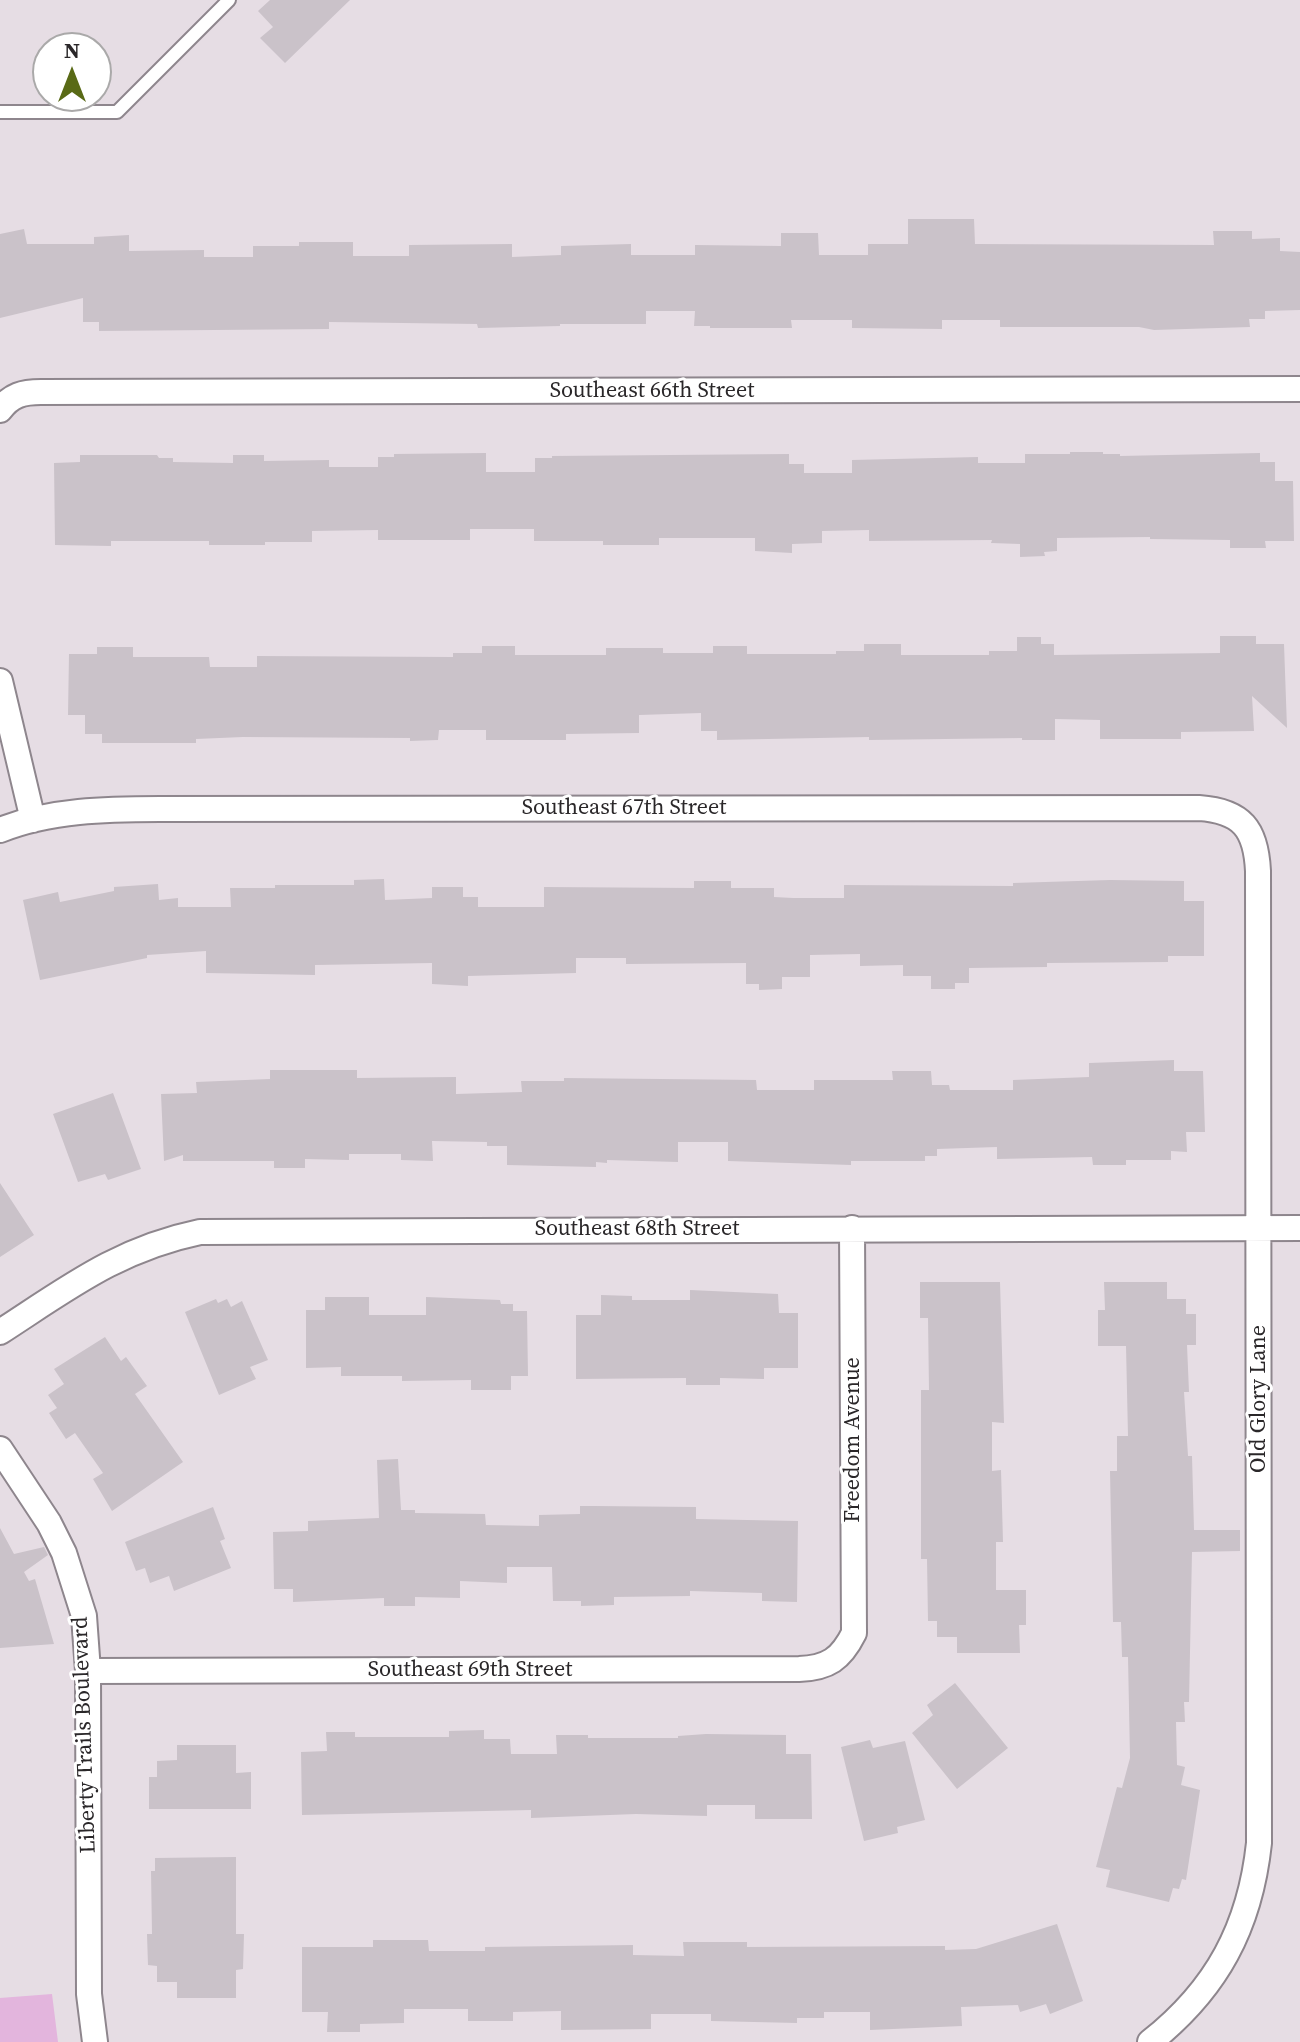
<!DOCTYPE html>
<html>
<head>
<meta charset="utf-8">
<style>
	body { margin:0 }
	#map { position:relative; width:1300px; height:2042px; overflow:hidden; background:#e6dde4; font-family:"Source Serif 4",serif }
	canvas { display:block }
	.north { position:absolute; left:32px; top:32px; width:80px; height:80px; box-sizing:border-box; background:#fff; border:2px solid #aaa9a9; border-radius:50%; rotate:0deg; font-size:22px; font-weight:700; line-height:32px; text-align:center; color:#2a2729 }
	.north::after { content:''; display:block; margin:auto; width:28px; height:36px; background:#596a16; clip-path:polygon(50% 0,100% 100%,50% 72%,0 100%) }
</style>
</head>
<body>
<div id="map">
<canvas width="1300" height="2042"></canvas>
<div class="north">N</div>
</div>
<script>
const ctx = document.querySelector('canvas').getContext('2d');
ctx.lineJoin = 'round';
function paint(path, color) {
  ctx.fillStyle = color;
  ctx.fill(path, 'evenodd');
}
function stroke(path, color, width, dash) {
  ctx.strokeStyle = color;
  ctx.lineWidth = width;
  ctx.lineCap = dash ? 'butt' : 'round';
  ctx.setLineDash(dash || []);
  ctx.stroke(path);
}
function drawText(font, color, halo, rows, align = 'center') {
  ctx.font = font + ' "Source Serif 4",serif';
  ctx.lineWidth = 6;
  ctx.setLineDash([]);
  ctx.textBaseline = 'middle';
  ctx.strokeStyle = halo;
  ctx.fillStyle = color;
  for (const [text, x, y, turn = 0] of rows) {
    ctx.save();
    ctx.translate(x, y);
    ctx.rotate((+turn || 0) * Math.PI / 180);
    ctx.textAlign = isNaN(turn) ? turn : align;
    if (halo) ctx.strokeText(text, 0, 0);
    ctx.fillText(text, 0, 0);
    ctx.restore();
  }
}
paint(new Path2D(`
	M 52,1994 L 58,2042 L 0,2042 L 0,1998 Z`), '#e3b5dd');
paint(new Path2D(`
	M 270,0 L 350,0 L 285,63 L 260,38 L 273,27 L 258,11 Z
	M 908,219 L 974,219 L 975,244 L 1214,245 L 1213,231 L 1252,231 L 1252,239 L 1280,238 L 1280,251 L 1300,252 L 1300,310 L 1265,311 L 1265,319 L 1249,319 L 1250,327 L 1154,330 L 1139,327 L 1000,327 L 1000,320 L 942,320 L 942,329 L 852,328 L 852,320 L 791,320 L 792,328 L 710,328 L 710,326 L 694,326 L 695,311 L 646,311 L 646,324 L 560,324 L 560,326 L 478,328 L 477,324 L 329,322 L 329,329 L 99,331 L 99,322 L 83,322 L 83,298 L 0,318 L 0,234 L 24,229 L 27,244 L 94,244 L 94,237 L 129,235 L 129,251 L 204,250 L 204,257 L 253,257 L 253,246 L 299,246 L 299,242 L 353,242 L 353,256 L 409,256 L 409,245 L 512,244 L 512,257 L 561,255 L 561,246 L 631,244 L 631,255 L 695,255 L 695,245 L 781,246 L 781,233 L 818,233 L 819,255 L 868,255 L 868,244 L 908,244 Z
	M 1070,452 L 1103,452 L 1103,454 L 1120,454 L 1120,456 L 1260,453 L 1260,462 L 1275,462 L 1275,481 L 1293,481 L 1294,541 L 1265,541 L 1266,548 L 1230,548 L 1230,540 L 1150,539 L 1150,537 L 1057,538 L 1057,551 L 1044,552 L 1045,556 L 1020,557 L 1020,544 L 991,543 L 992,540 L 869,541 L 869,530 L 822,531 L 822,543 L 792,544 L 792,553 L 755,551 L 755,538 L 659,538 L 659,545 L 603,545 L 603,541 L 534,541 L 534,529 L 470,529 L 470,540 L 378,540 L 378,530 L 312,531 L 312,542 L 265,542 L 265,545 L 209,545 L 209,541 L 111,541 L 111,546 L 55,545 L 54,463 L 80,462 L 80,455 L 157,455 L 159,458 L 173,458 L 173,462 L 233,463 L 233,455 L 264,455 L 264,461 L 329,460 L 329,467 L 378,467 L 378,457 L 394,457 L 394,454 L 486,453 L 486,472 L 535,472 L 535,458 L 552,458 L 552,456 L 789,454 L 789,464 L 804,464 L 804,473 L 852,473 L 852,460 L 978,457 L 978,463 L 1025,463 L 1025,454 L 1070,454 Z
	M 1220,636 L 1256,636 L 1256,644 L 1284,644 L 1287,728 L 1252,696 L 1254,731 L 1181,732 L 1181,739 L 1100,739 L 1100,720 L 1055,719 L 1055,740 L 1022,740 L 1022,738 L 869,740 L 869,737 L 717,740 L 717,731 L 701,731 L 701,713 L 639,715 L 639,733 L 566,734 L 566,740 L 486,740 L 486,730 L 439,730 L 438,740 L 410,741 L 410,738 L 243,737 L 196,739 L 196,743 L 102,743 L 102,734 L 85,734 L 85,715 L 68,715 L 69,654 L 97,654 L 97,647 L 133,647 L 133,657 L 209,657 L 210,667 L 257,667 L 257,656 L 453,657 L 453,653 L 482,653 L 482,646 L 515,646 L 515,655 L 606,655 L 606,648 L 663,648 L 663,653 L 713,653 L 713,646 L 747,646 L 747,654 L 836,654 L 836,651 L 864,651 L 864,644 L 901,644 L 901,655 L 989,655 L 989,651 L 1017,651 L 1017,637 L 1041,637 L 1041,644 L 1054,644 L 1054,655 L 1220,653 Z
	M 384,879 L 385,900 L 432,898 L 432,887 L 463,887 L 463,897 L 478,897 L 478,907 L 544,907 L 544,887 L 694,888 L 694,881 L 731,881 L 731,888 L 774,888 L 774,897 L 793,898 L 844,898 L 844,885 L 1013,886 L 1013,883 L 1110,880 L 1184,881 L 1184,901 L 1204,901 L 1204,956 L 1168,956 L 1168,962 L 1047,963 L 1047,967 L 969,968 L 969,983 L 955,983 L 955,989 L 931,989 L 931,976 L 903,976 L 903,965 L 860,966 L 860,954 L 810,955 L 810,977 L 782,977 L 782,989 L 759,990 L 759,984 L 746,984 L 746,963 L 626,964 L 626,958 L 576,958 L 576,973 L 468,976 L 468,986 L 432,984 L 432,963 L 315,965 L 315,975 L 206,973 L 206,951 L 147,955 L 147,958 L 40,980 L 23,900 L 58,892 L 60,902 L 114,891 L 114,887 L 158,884 L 159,900 L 178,898 L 178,907 L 231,907 L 230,888 L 275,888 L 275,885 L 354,885 L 354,880 Z
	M 1174,1060 L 1174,1071 L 1203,1071 L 1205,1132 L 1186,1132 L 1187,1152 L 1171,1151 L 1171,1160 L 1126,1160 L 1126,1165 L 1093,1165 L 1092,1157 L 997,1159 L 997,1147 L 937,1149 L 937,1156 L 925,1156 L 925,1161 L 851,1161 L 851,1165 L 728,1161 L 728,1142 L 678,1142 L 678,1162 L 607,1160 L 607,1163 L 596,1162 L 596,1167 L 507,1165 L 507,1146 L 487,1146 L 487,1142 L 432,1141 L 433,1161 L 401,1160 L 401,1154 L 349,1154 L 349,1160 L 305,1159 L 305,1168 L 274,1168 L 274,1161 L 183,1161 L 183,1155 L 164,1161 L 161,1094 L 197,1093 L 196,1082 L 270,1079 L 270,1070 L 357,1070 L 357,1078 L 456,1077 L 456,1094 L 522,1092 L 521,1081 L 564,1081 L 564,1078 L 756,1080 L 757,1090 L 814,1090 L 814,1080 L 893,1080 L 892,1071 L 931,1071 L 932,1085 L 949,1085 L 950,1090 L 1013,1090 L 1013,1080 L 1089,1077 L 1089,1063 Z
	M 113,1093 L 141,1169 L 108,1180 L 105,1174 L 78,1182 L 53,1114 Z
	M 0,1183 L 34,1235 L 0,1257 Z
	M 920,1282 L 1000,1282 L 1004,1423 L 992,1422 L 992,1471 L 1001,1470 L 1003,1542 L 996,1542 L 996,1590 L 1026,1590 L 1026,1625 L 1019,1625 L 1020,1653 L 957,1653 L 957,1637 L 937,1637 L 937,1621 L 928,1621 L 927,1559 L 921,1559 L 921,1390 L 929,1390 L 928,1318 L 920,1318 Z
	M 1104,1282 L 1167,1282 L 1167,1299 L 1186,1299 L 1186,1314 L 1196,1314 L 1196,1345 L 1187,1345 L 1189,1392 L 1184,1392 L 1188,1456 L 1192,1456 L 1194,1530 L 1240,1530 L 1240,1551 L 1192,1552 L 1189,1702 L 1184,1702 L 1185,1722 L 1176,1722 L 1177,1765 L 1185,1767 L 1181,1785 L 1200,1790 L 1186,1880 L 1182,1879 L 1179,1889 L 1173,1888 L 1169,1902 L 1106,1887 L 1110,1870 L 1096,1867 L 1117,1787 L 1122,1788 L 1130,1758 L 1128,1657 L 1122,1657 L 1121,1622 L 1113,1622 L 1110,1471 L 1117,1471 L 1117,1436 L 1128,1436 L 1126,1346 L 1098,1346 L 1098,1310 L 1105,1310 Z
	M 690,1290 L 778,1294 L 779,1313 L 798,1313 L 798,1368 L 764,1368 L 764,1379 L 720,1378 L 720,1385 L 686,1385 L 686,1378 L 576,1379 L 576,1315 L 601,1315 L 601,1295 L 632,1296 L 632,1300 L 690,1300 Z
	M 325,1297 L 369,1297 L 369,1315 L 426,1315 L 426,1297 L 500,1300 L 501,1304 L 513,1304 L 513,1311 L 527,1311 L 528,1376 L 511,1376 L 511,1390 L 471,1390 L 471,1380 L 402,1381 L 402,1376 L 341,1376 L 341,1367 L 306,1368 L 306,1310 L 325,1310 Z
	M 216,1299 L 218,1303 L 227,1299 L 231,1307 L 242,1301 L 268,1360 L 250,1367 L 256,1379 L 219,1395 L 185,1312 Z
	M 105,1337 L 121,1361 L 126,1357 L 147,1386 L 135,1394 L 183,1462 L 112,1511 L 93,1479 L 103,1473 L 75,1433 L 66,1439 L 49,1413 L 57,1408 L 48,1395 L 64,1384 L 54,1369 Z
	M 398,1459 L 401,1510 L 415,1510 L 415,1513 L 485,1514 L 486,1525 L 539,1526 L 539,1515 L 580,1514 L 580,1506 L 595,1506 L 696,1507 L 696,1519 L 798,1521 L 797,1602 L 762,1601 L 762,1593 L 690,1591 L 690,1596 L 614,1597 L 614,1605 L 581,1606 L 581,1601 L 553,1601 L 552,1567 L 507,1567 L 507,1583 L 460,1581 L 460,1598 L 415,1597 L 415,1606 L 384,1606 L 384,1598 L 293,1602 L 293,1589 L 274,1589 L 273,1532 L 308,1531 L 308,1521 L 379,1518 L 377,1460 Z
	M 213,1507 L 225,1539 L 220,1541 L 231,1568 L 174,1591 L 169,1576 L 150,1583 L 145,1568 L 136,1571 L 125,1542 Z
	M 0,1528 L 14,1554 L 44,1547 L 48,1555 L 24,1572 L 29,1581 L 35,1579 L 54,1644 L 0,1648 Z
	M 955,1683 L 1008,1748 L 957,1789 L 912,1733 L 933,1715 L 927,1705 Z
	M 484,1730 L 484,1739 L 510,1739 L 511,1754 L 557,1754 L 556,1735 L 588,1735 L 588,1738 L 678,1738 L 678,1736 L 706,1734 L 786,1735 L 786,1754 L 811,1754 L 812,1819 L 755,1819 L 755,1805 L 707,1805 L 707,1816 L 636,1814 L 531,1818 L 531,1810 L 302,1815 L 301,1752 L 327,1751 L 326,1732 L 355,1732 L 355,1737 L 449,1737 L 449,1731 Z
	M 870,1740 L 873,1748 L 905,1741 L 925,1820 L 897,1827 L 898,1833 L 864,1841 L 841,1747 Z
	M 177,1745 L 236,1745 L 236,1773 L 251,1772 L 251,1809 L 149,1809 L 149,1777 L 157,1777 L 157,1761 L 177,1760 Z
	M 236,1857 L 236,1934 L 244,1934 L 243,1969 L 236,1970 L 236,1998 L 177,1998 L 177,1982 L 157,1982 L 157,1966 L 148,1965 L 147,1934 L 152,1934 L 151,1871 L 155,1871 L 155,1858 Z
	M 1057,1924 L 1083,2001 L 1050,2014 L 1046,2004 L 1020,2012 L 1018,2005 L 961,2007 L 962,2026 L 870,2030 L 870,2012 L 824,2012 L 824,2018 L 797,2018 L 797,2023 L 711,2021 L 711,2014 L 651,2014 L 651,2029 L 561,2030 L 561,2011 L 513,2012 L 513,2021 L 468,2021 L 468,2009 L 404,2009 L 404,2023 L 360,2024 L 360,2032 L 327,2032 L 328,2012 L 302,2012 L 302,1947 L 373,1947 L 373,1940 L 428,1940 L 429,1951 L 485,1951 L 485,1947 L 633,1945 L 633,1955 L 684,1956 L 683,1942 L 747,1942 L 747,1947 L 945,1946 L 945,1950 L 976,1949 Z`), '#cac2c9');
const service = new Path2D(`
	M 0,112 L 117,112 L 229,0`);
const minor = new Path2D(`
	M 0,410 C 11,395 23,392 41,392 L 1300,389
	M 0,681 L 33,820
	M 0,830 C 50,810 107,809 160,809 L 1199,808 C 1242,811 1256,829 1258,871 L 1259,1843 C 1250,1927 1217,1989 1150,2042
	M 0,1332 C 68,1288 118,1249 200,1232 L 1300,1228
	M 0,1449 L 49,1523 L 64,1553 L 84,1616 L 88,1671 L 89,1994 L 95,2042
	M 88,1671 L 799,1669 C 828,1668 841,1659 854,1633 L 852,1228`);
stroke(service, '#8e868d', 16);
stroke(minor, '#8e868d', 28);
stroke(service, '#fff', 12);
stroke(minor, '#fff', 24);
drawText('22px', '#2a2729', '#fff', [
	["Southeast 66th Street",652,391],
	["Southeast 67th Street",624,808],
	["Southeast 68th Street",637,1229],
	["Old Glory Lane",1259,1399,-90],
	["Freedom Avenue",853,1440,-90],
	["Southeast 69th Street",470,1670],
	["Liberty Trails Boulevard",85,1735,-92]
]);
</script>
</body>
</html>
